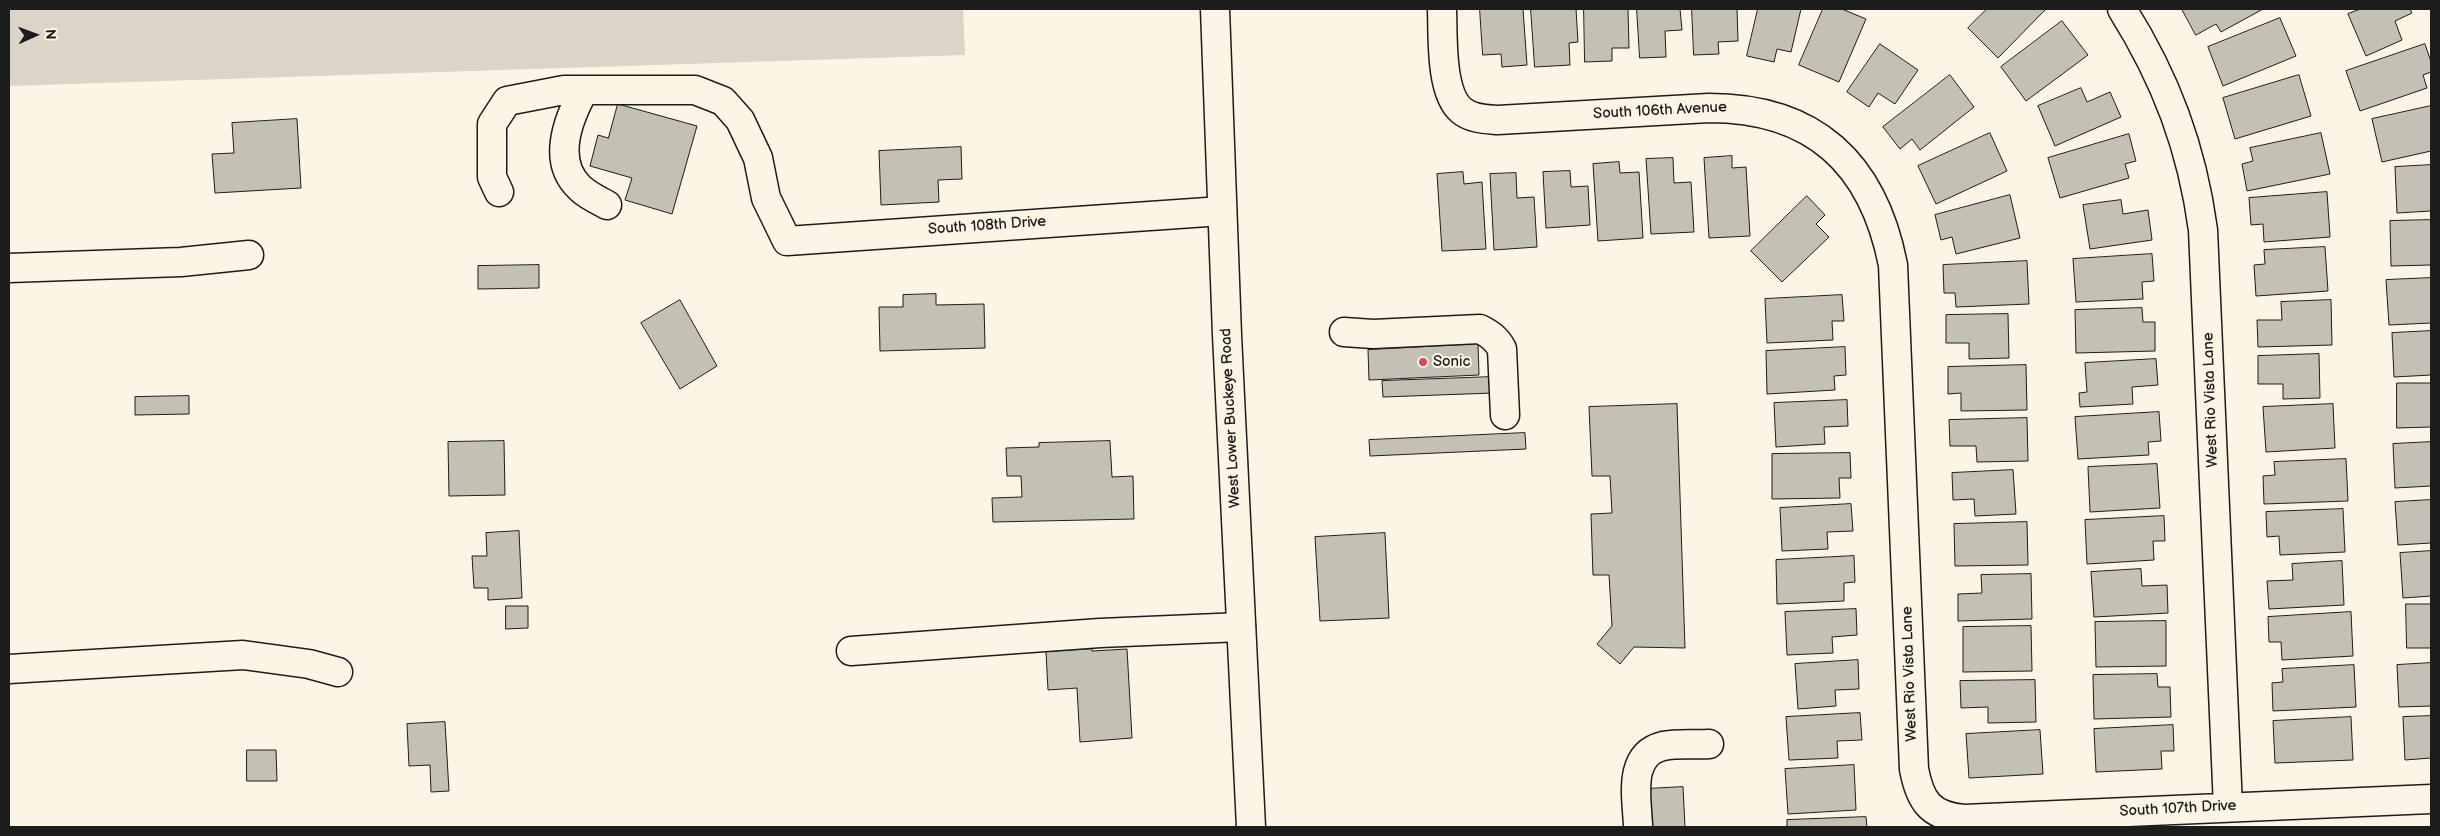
<!DOCTYPE html>
<html>
<head>
<meta charset="utf-8">
<style>
	body { margin:0 }
	#map { position:relative; width:2440px; height:836px; overflow:hidden; background:#fcf5e5; font-family:"Balsamiq Sans",sans-serif }
	canvas { display:block }
	.frame { position:absolute; inset:0; border:10px solid #1c1c1c; pointer-events:none }
	.north { position:absolute; left:10px; top:10px; width:50px; height:50px; -webkit-text-stroke:4px #fcf5e5; paint-order:stroke; rotate:88deg; font-size:14px; font-weight:700; line-height:20px; text-align:center; color:#1c1c1c }
	.north::after { content:''; display:block; margin:auto; width:18px; height:22px; background:#1c1c1c; clip-path:polygon(50% 0,100% 100%,50% 72%,0 100%) }
</style>
</head>
<body>
<div id="map">
<canvas width="2440" height="836"></canvas>
<div class="frame"></div>
<div class="north">N</div>
</div>
<script>
const ctx = document.querySelector('canvas').getContext('2d');
ctx.lineJoin = 'round';
function paint(path, color) {
  ctx.fillStyle = color;
  ctx.fill(path, 'evenodd');
}
function stroke(path, color, width, dash) {
  ctx.strokeStyle = color;
  ctx.lineWidth = width;
  ctx.lineCap = dash ? 'butt' : 'round';
  ctx.setLineDash(dash || []);
  ctx.stroke(path);
}
function drawText(font, color, halo, rows, align = 'center') {
  ctx.font = font + ' "Balsamiq Sans",sans-serif';
  ctx.lineWidth = 4;
  ctx.setLineDash([]);
  ctx.textBaseline = 'middle';
  ctx.strokeStyle = halo;
  ctx.fillStyle = color;
  for (const [text, x, y, turn = 0] of rows) {
    ctx.save();
    ctx.translate(x, y);
    ctx.rotate((+turn || 0) * Math.PI / 180);
    ctx.textAlign = isNaN(turn) ? turn : align;
    if (halo) ctx.strokeText(text, 0, 0);
    ctx.fillText(text, 0, 0);
    ctx.restore();
  }
}
paint(new Path2D(`
	M 9,9 L 963,9 L 965,55 L 9,86 Z`), '#dbd5c8');
const building = new Path2D(`
	M 1480,9 L 1523,9 L 1527,65 L 1502,67 L 1501,54 L 1483,55 Z
	M 1531,9 L 1576,9 L 1578,42 L 1569,43 L 1570,65 L 1535,67 Z
	M 1584,9 L 1628,9 L 1629,48 L 1612,48 L 1612,61 L 1585,62 Z
	M 1637,9 L 1680,9 L 1682,30 L 1665,31 L 1666,57 L 1640,58 Z
	M 1692,9 L 1737,9 L 1738,41 L 1718,42 L 1719,54 L 1694,55 Z
	M 1758,9 L 1801,9 L 1791,52 L 1777,49 L 1774,62 L 1747,56 Z
	M 1823,9 L 1842,9 L 1866,19 L 1839,82 L 1799,65 Z
	M 1987,9 L 2046,9 L 1998,58 L 1968,28 Z
	M 2182,9 L 2263,9 L 2221,32 L 2216,24 L 2196,35 Z
	M 2361,9 L 2410,9 L 2412,13 L 2395,21 L 2402,40 L 2366,56 L 2348,14 Z
	M 2280,18 L 2296,56 L 2223,86 L 2208,47 Z
	M 2062,21 L 2088,55 L 2026,101 L 2001,67 Z
	M 1880,44 L 1918,70 L 1895,104 L 1878,93 L 1869,107 L 1847,92 Z
	M 2425,44 L 2431,62 L 2431,72 L 2423,75 L 2427,88 L 2360,111 L 2346,71 Z
	M 1950,75 L 1974,107 L 1920,150 L 1912,139 L 1900,149 L 1883,127 Z
	M 2299,75 L 2311,116 L 2235,139 L 2223,98 Z
	M 2081,88 L 2087,102 L 2110,92 L 2121,117 L 2055,146 L 2038,106 Z
	M 618,104 L 697,126 L 672,214 L 625,200 L 632,178 L 590,166 L 598,135 L 608,138 Z
	M 2431,106 L 2431,151 L 2382,162 L 2372,119 Z
	M 297,119 L 301,188 L 215,193 L 212,154 L 234,153 L 232,123 Z
	M 1990,133 L 2007,171 L 1936,204 L 1918,166 Z
	M 2321,133 L 2330,174 L 2247,191 L 2242,164 L 2253,161 L 2250,148 Z
	M 2129,134 L 2136,161 L 2125,164 L 2129,178 L 2060,198 L 2048,158 Z
	M 961,147 L 962,179 L 938,180 L 939,202 L 881,205 L 879,151 Z
	M 1732,156 L 1732,168 L 1746,167 L 1750,236 L 1709,238 L 1704,158 Z
	M 1673,158 L 1674,183 L 1691,182 L 1694,232 L 1651,234 L 1646,159 Z
	M 1619,162 L 1620,173 L 1639,172 L 1643,238 L 1598,241 L 1593,164 Z
	M 2431,165 L 2431,211 L 2397,213 L 2395,167 Z
	M 1570,171 L 1571,187 L 1588,186 L 1590,225 L 1546,228 L 1543,172 Z
	M 1463,172 L 1464,184 L 1482,182 L 1486,249 L 1442,251 L 1437,174 Z
	M 1516,173 L 1517,198 L 1534,197 L 1537,247 L 1494,250 L 1490,174 Z
	M 2327,192 L 2330,237 L 2264,242 L 2263,224 L 2251,225 L 2249,198 Z
	M 2010,195 L 2020,238 L 1956,254 L 1952,237 L 1941,240 L 1935,215 Z
	M 1807,196 L 1825,215 L 1816,224 L 1829,237 L 1782,282 L 1751,251 Z
	M 2121,200 L 2123,214 L 2148,210 L 2152,240 L 2090,249 L 2083,205 Z
	M 2431,220 L 2431,265 L 2391,266 L 2390,221 Z
	M 2325,247 L 2328,291 L 2256,296 L 2254,265 L 2265,264 L 2264,250 Z
	M 2152,254 L 2154,281 L 2142,282 L 2143,299 L 2076,302 L 2073,259 Z
	M 2027,261 L 2029,304 L 1956,307 L 1955,293 L 1944,293 L 1943,265 Z
	M 539,265 L 539,288 L 478,289 L 478,266 Z
	M 2431,278 L 2431,323 L 2389,325 L 2386,280 Z
	M 936,294 L 936,305 L 984,304 L 985,348 L 880,351 L 879,307 L 903,307 L 903,295 Z
	M 1842,295 L 1844,321 L 1832,321 L 1833,340 L 1767,343 L 1765,299 Z
	M 680,300 L 717,366 L 680,389 L 641,323 Z
	M 2331,300 L 2332,345 L 2258,347 L 2257,320 L 2282,320 L 2281,302 Z
	M 2142,308 L 2143,322 L 2155,322 L 2155,351 L 2076,353 L 2075,310 Z
	M 2008,314 L 2009,358 L 1969,359 L 1969,343 L 1946,343 L 1946,315 Z
	M 2431,331 L 2431,375 L 2394,377 L 2392,333 Z
	M 1478,344 L 1479,375 L 1369,380 L 1368,350 Z
	M 1845,347 L 1846,375 L 1834,376 L 1835,390 L 1767,394 L 1766,351 Z
	M 2319,354 L 2320,398 L 2283,399 L 2283,384 L 2258,384 L 2258,356 Z
	M 2156,359 L 2158,385 L 2132,387 L 2133,404 L 2080,407 L 2079,393 L 2087,392 L 2085,363 Z
	M 2026,365 L 2027,410 L 1961,411 L 1961,393 L 1948,394 L 1948,367 Z
	M 1492,377 L 1493,393 L 1383,397 L 1382,381 Z
	M 2397,383 L 2431,383 L 2431,427 L 2397,428 Z
	M 189,396 L 189,414 L 135,415 L 135,397 Z
	M 1847,400 L 1848,426 L 1824,427 L 1825,444 L 1776,447 L 1774,403 Z
	M 1677,404 L 1685,648 L 1634,647 L 1620,664 L 1597,644 L 1612,626 L 1609,575 L 1593,575 L 1591,514 L 1612,513 L 1610,476 L 1592,476 L 1589,407 Z
	M 2333,404 L 2335,448 L 2266,452 L 2263,407 Z
	M 2159,412 L 2161,441 L 2148,442 L 2149,455 L 2078,459 L 2075,417 Z
	M 2027,418 L 2028,461 L 1977,462 L 1976,446 L 1950,446 L 1949,420 Z
	M 1525,433 L 1526,449 L 1370,456 L 1369,440 Z
	M 504,441 L 505,495 L 449,496 L 448,442 Z
	M 1110,441 L 1112,477 L 1133,476 L 1134,519 L 993,522 L 992,498 L 1022,497 L 1021,476 L 1007,476 L 1006,448 L 1039,447 L 1039,443 Z
	M 2431,442 L 2431,486 L 2395,488 L 2393,444 Z
	M 1850,453 L 1851,478 L 1839,478 L 1840,498 L 1772,499 L 1772,454 Z
	M 2346,459 L 2348,501 L 2264,504 L 2263,476 L 2275,475 L 2274,462 Z
	M 2157,464 L 2160,508 L 2090,512 L 2088,467 Z
	M 2013,470 L 2016,514 L 1975,516 L 1974,499 L 1953,500 L 1952,473 Z
	M 2431,500 L 2431,543 L 2398,545 L 2395,502 Z
	M 1851,504 L 1853,531 L 1827,532 L 1828,549 L 1782,551 L 1780,508 Z
	M 2343,509 L 2345,552 L 2280,555 L 2279,536 L 2267,537 L 2266,512 Z
	M 2164,516 L 2165,541 L 2153,541 L 2154,560 L 2087,564 L 2085,520 Z
	M 2027,522 L 2028,565 L 1955,566 L 1954,524 Z
	M 519,531 L 522,598 L 488,600 L 488,588 L 474,588 L 472,556 L 487,556 L 486,533 Z
	M 1385,533 L 1389,618 L 1320,621 L 1315,537 Z
	M 2431,551 L 2431,596 L 2403,598 L 2400,553 Z
	M 1854,556 L 1855,582 L 1844,583 L 1844,601 L 1777,604 L 1776,560 Z
	M 2342,561 L 2344,605 L 2269,609 L 2267,581 L 2293,580 L 2292,564 Z
	M 2141,569 L 2142,586 L 2167,585 L 2168,613 L 2094,617 L 2091,572 Z
	M 2031,574 L 2032,619 L 1958,621 L 1958,594 L 1982,593 L 1981,575 Z
	M 2406,604 L 2431,604 L 2431,648 L 2407,648 Z
	M 506,606 L 528,606 L 528,628 L 506,629 Z
	M 1856,609 L 1857,635 L 1832,637 L 1833,653 L 1787,655 L 1785,612 Z
	M 2351,612 L 2353,656 L 2282,660 L 2281,642 L 2269,642 L 2268,617 Z
	M 2166,621 L 2166,666 L 2096,667 L 2095,622 Z
	M 2031,626 L 2032,671 L 1963,672 L 1963,627 Z
	M 1092,649 L 1092,651 L 1127,649 L 1132,738 L 1080,742 L 1077,688 L 1048,690 L 1046,652 Z
	M 1858,660 L 1859,689 L 1835,690 L 1836,706 L 1798,709 L 1795,664 Z
	M 2431,663 L 2431,706 L 2399,707 L 2397,665 Z
	M 2354,665 L 2356,707 L 2273,711 L 2272,683 L 2283,682 L 2282,669 Z
	M 2157,674 L 2158,687 L 2170,687 L 2171,717 L 2094,719 L 2093,675 Z
	M 2035,680 L 2036,722 L 1988,723 L 1988,707 L 1961,708 L 1960,681 Z
	M 1860,713 L 1862,740 L 1837,741 L 1838,758 L 1789,760 L 1786,717 Z
	M 2431,716 L 2431,758 L 2405,760 L 2403,717 Z
	M 2351,717 L 2353,760 L 2275,763 L 2273,721 Z
	M 445,722 L 449,791 L 431,792 L 430,765 L 409,766 L 407,724 Z
	M 2173,725 L 2174,751 L 2161,751 L 2162,769 L 2096,772 L 2094,729 Z
	M 2040,730 L 2043,774 L 1969,778 L 1966,734 Z
	M 247,750 L 276,750 L 277,781 L 247,781 Z
	M 1854,765 L 1856,810 L 1788,814 L 1785,769 Z
	M 1683,787 L 1685,827 L 1630,827 L 1645,789 Z
	M 1866,817 L 1867,827 L 1787,827 L 1787,820 Z`);
paint(building, '#c4c0b3');
stroke(building, '#1c1c1c', 1);
const minor = new Path2D(`
	M 1442,9 C 1443,35 1440,92 1461,110 C 1471,119 1486,119 1498,120 L 1709,108 C 1814,108 1873,163 1893,265 L 1914,769 C 1920,801 1930,816 1964,819 L 2431,799
	M 2122,9 C 2166,79 2192,148 2203,230 L 2228,807
	M 584,90 C 568,119 551,161 580,188 C 587,195 598,200 607,205
	M 499,192 L 492,177 L 492,124 L 507,101 L 564,90 L 695,90 L 723,101 L 740,120 L 758,158 L 766,198 L 787,241 L 1222,211
	M 9,268 L 181,262 L 249,255
	M 1344,332 L 1373,334 L 1480,329 C 1490,334 1497,339 1502,349 L 1505,415
	M 851,651 L 1100,633 L 1241,627
	M 9,669 L 243,655 L 309,664 L 338,672
	M 1638,826 C 1637,798 1627,755 1663,746 C 1677,743 1695,745 1709,744`);
const major = new Path2D(`
	M 1215,9 L 1227,335 L 1251,827`);
stroke(minor, '#1c1c1c', 31);
stroke(major, '#1c1c1c', 31);
stroke(minor, '#fcf5e5', 28);
stroke(major, '#fcf5e5', 28);
for (const [x, y, r, color] of [
	[1423,362,5,"#d1495b"]
]) {
  const dot = new Path2D();
  dot.arc(x, y, r, 0, 2 * Math.PI);
  ctx.fillStyle = color;
  ctx.fill(dot);
  stroke(dot, '#fcf5e5', 2);
}
drawText('15px', '#1c1c1c', '#fcf5e5', [
	["South 106th Avenue",1660,111,-3],
	["South 108th Drive",987,226,-4],
	["West Rio Vista Lane",2211,400,-92],
	["West Lower Buckeye Road",1231,418,-93],
	["West Rio Vista Lane",1910,674,-92],
	["South 107th Drive",2178,809,-3]
]);
drawText('15px', '#1c1c1c', '#fcf5e5', [
	["Sonic",1433,362]
], 'left');
</script>
</body>
</html>
